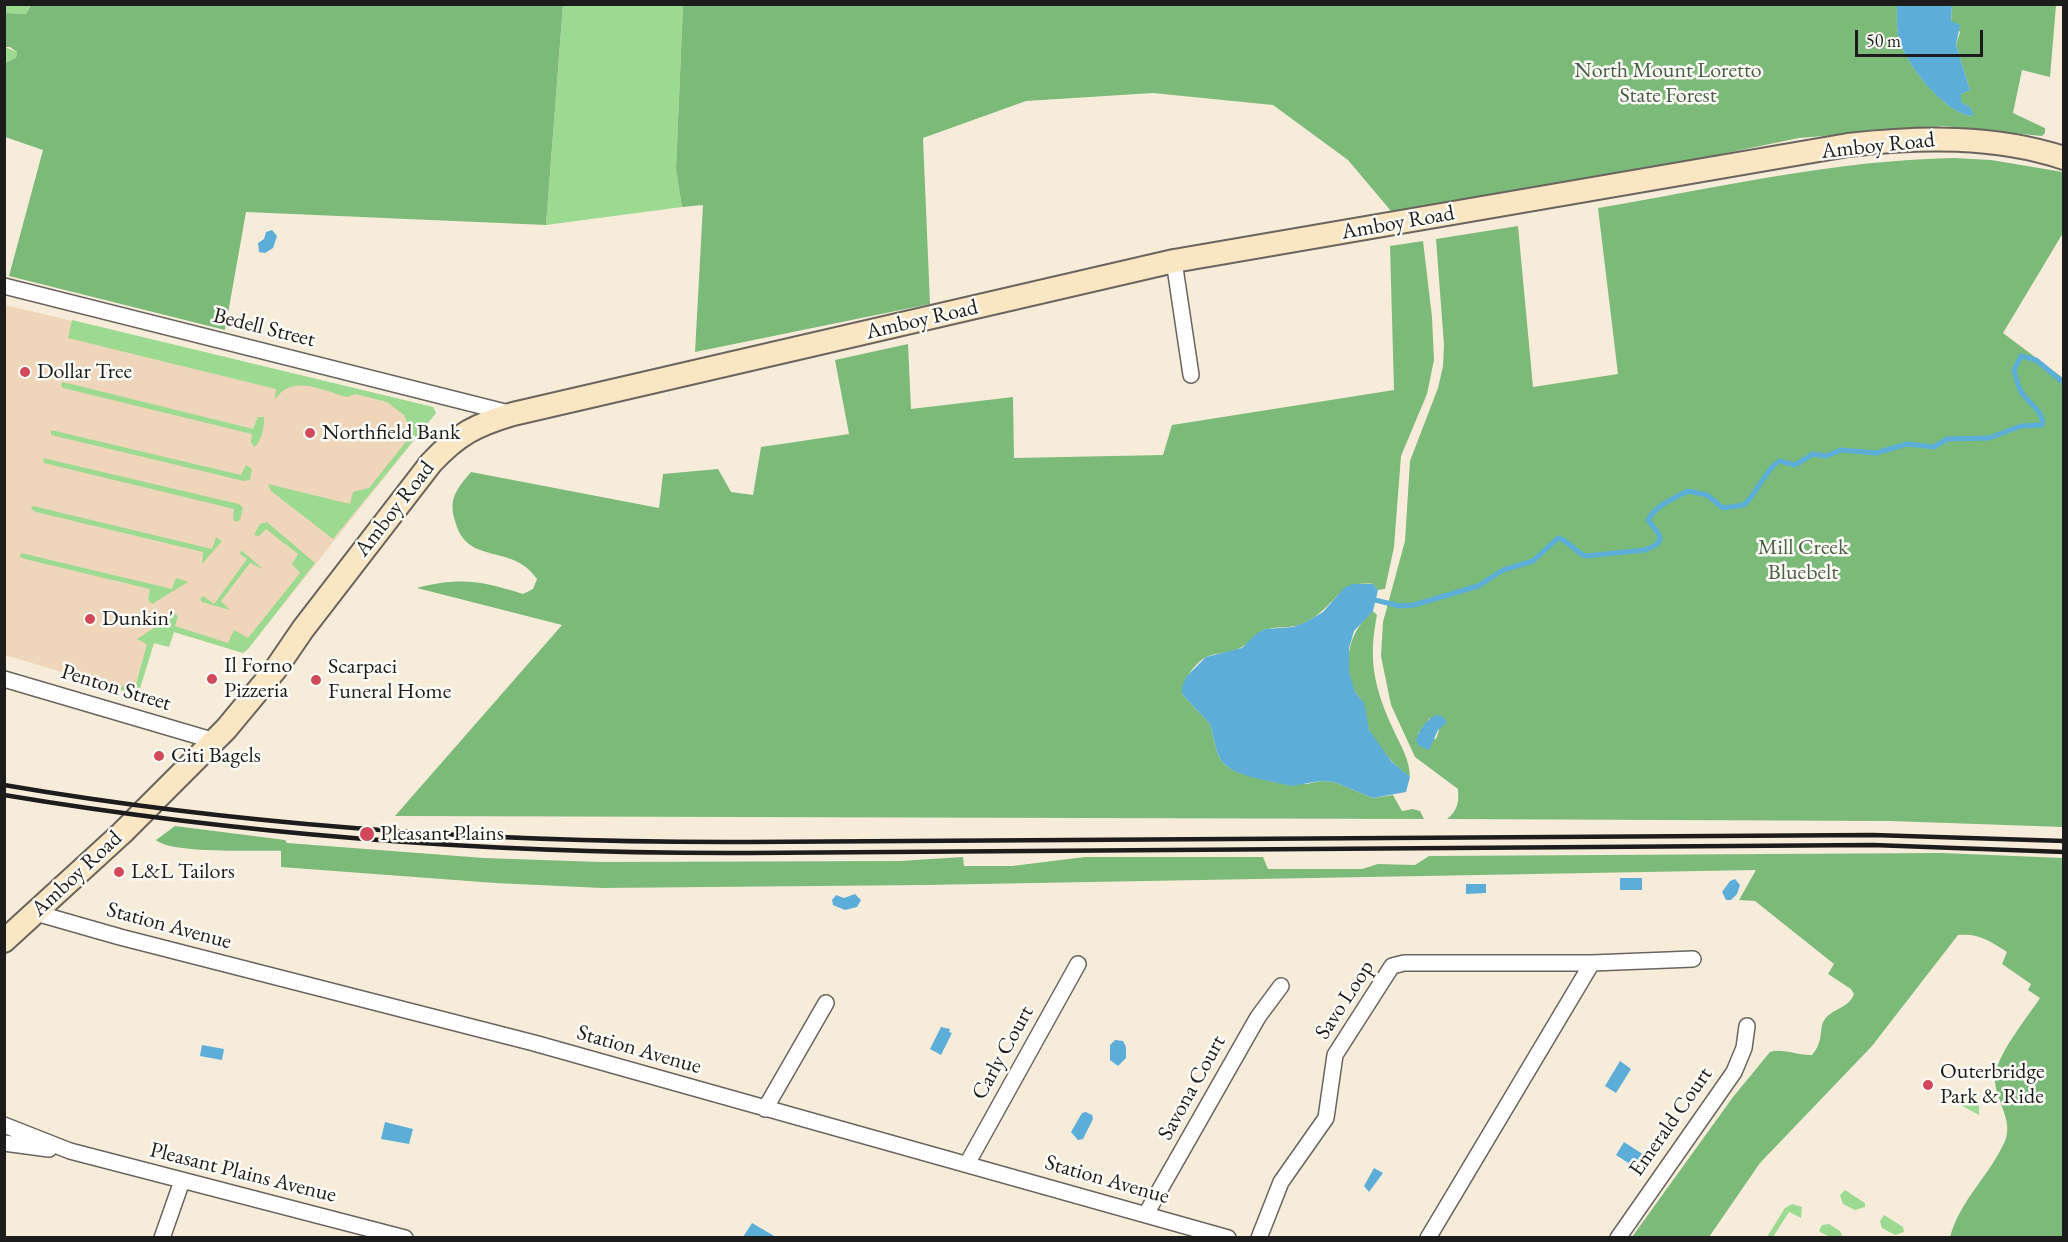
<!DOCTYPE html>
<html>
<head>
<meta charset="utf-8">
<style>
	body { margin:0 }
	#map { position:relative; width:2068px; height:1242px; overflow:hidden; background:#f7ecda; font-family:"EB Garamond",serif }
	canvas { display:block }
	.frame { position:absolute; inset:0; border:6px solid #1c1c1c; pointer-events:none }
	.scale { position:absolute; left:1855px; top:30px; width:128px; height:27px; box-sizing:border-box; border:3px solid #1c1c1c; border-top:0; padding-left:8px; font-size:18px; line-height:21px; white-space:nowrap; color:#1c1c1c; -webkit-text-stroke:4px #fdfcf7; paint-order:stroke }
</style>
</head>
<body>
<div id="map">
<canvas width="2068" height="1242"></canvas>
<div class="frame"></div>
<div class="scale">50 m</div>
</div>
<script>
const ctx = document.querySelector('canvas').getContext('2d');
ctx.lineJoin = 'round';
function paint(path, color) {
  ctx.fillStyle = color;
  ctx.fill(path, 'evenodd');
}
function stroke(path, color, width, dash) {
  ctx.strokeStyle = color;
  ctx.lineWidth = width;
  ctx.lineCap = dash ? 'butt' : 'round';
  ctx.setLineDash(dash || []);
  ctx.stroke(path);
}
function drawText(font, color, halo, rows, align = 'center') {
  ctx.font = font + ' "EB Garamond",serif';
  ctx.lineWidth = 5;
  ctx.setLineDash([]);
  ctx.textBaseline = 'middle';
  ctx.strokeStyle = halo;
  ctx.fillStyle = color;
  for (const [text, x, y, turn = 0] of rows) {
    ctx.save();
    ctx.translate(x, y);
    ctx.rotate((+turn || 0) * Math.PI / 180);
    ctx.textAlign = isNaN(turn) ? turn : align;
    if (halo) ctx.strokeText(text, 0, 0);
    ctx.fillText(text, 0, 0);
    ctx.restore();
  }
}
paint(new Path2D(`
	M 5,305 L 433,407 L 436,413 L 248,649 L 243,653 L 174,632 L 169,647 L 154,643 L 138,695 L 5,655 Z`), '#efd6bb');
paint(new Path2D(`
	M 5,5 L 31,5 L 26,14 L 5,13 Z
	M 563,5 L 683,5 L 676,169 L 682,207 L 546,225 Z
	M 5,47 L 17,52 L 16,58 L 5,63 Z
	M 72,320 L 433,407 L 436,413 L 333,539 L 271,491 L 268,484 L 350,504 L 353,492 L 369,488 L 405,443 L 409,427 L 404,415 L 387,402 L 355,394 L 347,397 C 324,391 291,373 275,400 L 276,389 L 68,338 Z
	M 63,382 L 253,429 L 258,417 L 264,417 C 265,425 261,443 254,447 L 251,442 L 252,434 L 63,388 L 61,385 Z
	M 51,430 L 241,475 L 246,465 L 252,469 L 250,480 L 244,481 L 51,435 Z
	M 43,458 L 239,504 L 243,508 L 240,520 L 236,522 L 233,519 L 234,509 L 44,463 Z
	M 33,506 L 212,549 L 216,537 L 222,541 L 202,564 L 203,552 L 36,512 L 31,509 Z
	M 267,522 L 315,563 L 248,649 L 243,653 L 174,632 L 169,647 L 154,643 L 138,695 L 120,690 L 123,685 L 135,688 L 147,644 L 137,639 L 175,614 L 178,616 L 175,626 L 228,643 L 234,630 L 248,638 L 300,573 L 292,564 L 298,554 L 266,529 L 259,536 L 254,535 L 260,524 Z
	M 241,550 L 263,569 L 250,563 L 221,601 L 230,610 L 202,602 L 200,599 L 203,596 L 214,604 L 247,559 L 240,554 Z
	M 21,553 L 172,589 L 176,578 L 188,582 L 152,604 L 148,600 L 150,589 L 25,559 L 20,557 Z
	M 1964,1095 L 1979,1105 L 1979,1115 L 1957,1103 L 1958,1097 Z
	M 1845,1190 L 1865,1203 L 1865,1207 L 1855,1210 L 1843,1204 L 1840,1195 Z
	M 1792,1204 L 1802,1207 L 1801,1218 L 1789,1212 L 1773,1237 L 1767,1237 L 1785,1208 Z
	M 1884,1215 L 1903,1227 L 1904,1232 L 1895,1235 L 1882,1228 L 1880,1221 Z
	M 1829,1224 L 1840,1231 L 1843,1237 L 1829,1237 L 1819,1231 L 1822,1225 Z`), '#9bda90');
paint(new Path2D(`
	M 31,5 L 563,5 L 546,225 L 246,212 L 225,330 L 9,276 L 43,150 L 5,137 L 5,63 L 16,58 L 17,52 L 10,47 L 5,47 L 5,13 L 26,14 Z
	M 683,5 L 1897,5 C 1897,17 1896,30 1900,42 C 1908,67 1947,115 1973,116 L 1970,107 L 1961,102 L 1961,94 L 1970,90 L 1956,45 L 1960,32 L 1951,21 L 1952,5 L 2056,5 L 2050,77 L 2022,70 L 2013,113 L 2045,128 L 2045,133 L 2042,136 L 1943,126 L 1799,138 L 1658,167 L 1391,211 L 1348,160 L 1273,105 L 1153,93 L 1026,101 L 923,138 L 930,304 L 695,352 L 703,205 L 682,207 L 676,169 Z
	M 1954,158 L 1991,160 L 2063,172 L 2063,233 L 2003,333 L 2063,378 L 2063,827 L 1890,821 L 1447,819 C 1458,810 1459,802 1458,789 L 1415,757 L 1391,705 L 1381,656 L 1383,622 L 1405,541 L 1410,461 L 1438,388 L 1443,366 L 1444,345 L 1436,239 L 1518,226 L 1533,387 L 1618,374 L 1598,208 C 1716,188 1835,160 1954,158 ZM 1430,718 L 1439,730 L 1436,739 L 1418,734 Z
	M 1423,241 L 1432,317 L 1434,360 L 1427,394 L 1401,456 L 1394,547 L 1385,589 L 1378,590 L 1373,584 C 1338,580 1335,607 1308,621 C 1295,629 1282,626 1268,629 C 1256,631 1252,642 1242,647 C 1231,654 1217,652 1206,657 C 1194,664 1182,681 1182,694 L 1210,724 L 1217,752 L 1222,762 L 1232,770 L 1273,782 L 1307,784 L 1320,781 L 1334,782 L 1373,798 L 1393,795 L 1402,811 L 1413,809 L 1420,811 L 1424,819 L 395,816 L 562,625 L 417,588 C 460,577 481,581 523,594 L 533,589 L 537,579 C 512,542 467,567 455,521 C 448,498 457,489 471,472 L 659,508 L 663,474 L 718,469 L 731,492 L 753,495 L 761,447 L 849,434 L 835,360 L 908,344 L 911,409 L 1013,397 L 1014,458 L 1163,455 L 1172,425 L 1394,390 L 1390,246 Z
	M 1373,611 L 1377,615 C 1368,660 1374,687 1393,729 C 1400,744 1410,760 1410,777 C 1395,765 1375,747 1368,728 C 1365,721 1366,713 1364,706 C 1363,700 1357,696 1354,690 C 1342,661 1349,631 1373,611 Z
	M 175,826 L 285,840 L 287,843 L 484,858 L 601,862 L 900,861 L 963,857 L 964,866 L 1012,866 L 1085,857 L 1263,857 L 1268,869 L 1362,869 L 1378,864 L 1415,865 L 1429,856 L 1942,853 L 2063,858 L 2063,1237 L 1950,1237 C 1960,1200 1990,1175 2005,1141 C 2014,1119 1994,1099 1995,1078 C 1996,1055 2027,1018 2040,998 L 2028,990 L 2031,984 L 2002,964 L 2007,952 C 1990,941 1979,933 1958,935 L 1872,1046 L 1760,1163 L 1709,1237 L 1632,1237 L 1733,1097 L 1770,1052 C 1783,1048 1798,1056 1812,1055 C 1825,1040 1818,1028 1825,1019 C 1833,1008 1848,1009 1854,994 L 1851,989 L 1828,974 L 1834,964 L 1755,901 L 1739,900 L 1756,870 L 924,885 L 602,888 L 495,883 L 281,867 L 281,851 C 258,850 170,854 156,840 Z`), '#7cba7a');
paint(new Path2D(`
	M 1897,5 L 1952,5 L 1951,21 L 1960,25 L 1956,45 L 1970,90 L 1961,94 L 1961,102 L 1970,107 L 1974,116 C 1947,116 1908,67 1900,42 C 1896,31 1897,17 1897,5 Z
	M 272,230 L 277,236 L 273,248 L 265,253 L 259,252 L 258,243 L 264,239 L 266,232 Z
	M 1353,584 L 1373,584 L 1378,590 L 1373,611 L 1354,631 L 1349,648 L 1349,672 L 1355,692 L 1364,703 L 1369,730 L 1391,761 L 1410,777 L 1406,792 L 1373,798 L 1334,782 L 1320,781 L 1292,786 L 1250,777 L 1232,770 L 1222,762 L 1217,752 L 1210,724 L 1182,694 L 1182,686 L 1187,676 L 1206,657 L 1242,648 L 1257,633 L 1266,629 L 1293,627 L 1306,622 L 1323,612 L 1344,588 Z
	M 1436,715 L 1442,716 L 1447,722 L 1438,730 L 1429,750 L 1419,746 L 1416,741 C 1419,730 1426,720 1436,715 Z
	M 1620,878 L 1642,878 L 1642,890 L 1620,890 Z
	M 1735,879 L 1740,885 L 1737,894 L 1731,900 L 1726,900 L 1722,892 L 1730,881 Z
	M 1486,884 L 1486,893 L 1466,894 L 1466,884 Z
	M 855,894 L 861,900 L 857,907 L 845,910 L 833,905 L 832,900 L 836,895 L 844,898 Z
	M 941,1027 L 950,1029 L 949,1032 L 952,1033 L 941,1055 L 930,1049 Z
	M 1115,1040 L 1123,1041 L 1126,1047 L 1126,1058 L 1118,1066 L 1110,1060 L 1110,1045 Z
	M 202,1045 L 224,1049 L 222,1060 L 200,1056 Z
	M 1620,1061 L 1631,1069 L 1616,1093 L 1605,1086 Z
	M 1086,1112 L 1092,1115 L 1093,1119 L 1083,1139 L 1078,1140 L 1071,1132 L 1082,1113 Z
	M 385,1122 L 413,1129 L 409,1144 L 381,1139 Z
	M 1624,1142 L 1644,1155 L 1636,1168 L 1616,1155 Z
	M 1374,1168 L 1383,1173 L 1369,1192 L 1364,1186 Z
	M 752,1223 L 776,1237 L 743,1237 Z`), '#5caed8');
stroke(new Path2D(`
	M 1375,600 L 1400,606 L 1414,605 L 1478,586 L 1503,570 L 1533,561 L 1558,538 C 1568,540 1575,552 1585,556 L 1645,550 L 1656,545 L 1660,540 L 1659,534 L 1648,520 C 1655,506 1674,498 1688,491 L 1707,495 L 1723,508 L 1744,505 C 1756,494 1769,465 1780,461 L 1795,465 L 1813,454 L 1826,456 L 1841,450 L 1876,453 L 1907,444 L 1934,447 L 1947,439 L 1989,438 L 2021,426 L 2042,425 C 2045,412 2028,403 2022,393 C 2018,387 2016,377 2014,370 L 2021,356 L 2036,360 L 2064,383`), '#5caed8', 5);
const street = new Path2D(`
	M 1174,261 L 1191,375
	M 4,286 L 513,414
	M 4,679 L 215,741
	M 36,913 L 120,937 L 534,1043 L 1228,1238
	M 765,1109 L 826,1003
	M 4,1125 L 70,1151 L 405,1238
	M 4,1143 L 49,1149
	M 967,1164 L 1078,964
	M 1146,1214 L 1258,1017 L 1281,986
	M 162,1238 L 182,1181
	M 1259,1238 L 1281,1182 L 1326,1118 L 1335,1055 L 1392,966 L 1404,963 L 1592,963 L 1693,959
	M 1428,1238 L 1592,963
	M 1618,1238 L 1734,1072 L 1744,1048 L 1747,1026`);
const secondary = new Path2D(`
	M 4,941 L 122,833 L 226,729 L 275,670 L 303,629 L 431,463 C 458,434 476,425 513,414 L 1174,261 L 1848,145 C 1920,137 1994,135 2064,158`);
stroke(street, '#69655e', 18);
stroke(secondary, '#69655e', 26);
stroke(street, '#fff', 15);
stroke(secondary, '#fbe6c4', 22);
stroke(new Path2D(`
	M 4,785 C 249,827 500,843 748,842 L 1873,835 L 2064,841
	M 4,795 C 250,836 500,854 748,853 L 1873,845 L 2064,852`), '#1c1c1c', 4.5);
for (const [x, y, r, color] of [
	[25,372,6,"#d1495b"],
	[310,433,6,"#d1495b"],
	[90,619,6,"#d1495b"],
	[212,679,6,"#d1495b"],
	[316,680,6,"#d1495b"],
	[159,756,6,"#d1495b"],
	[367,834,8,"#d1495b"],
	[119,872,6,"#d1495b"],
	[1928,1085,6,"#d1495b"]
]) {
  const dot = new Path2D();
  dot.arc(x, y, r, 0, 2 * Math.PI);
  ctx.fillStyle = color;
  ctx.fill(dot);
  stroke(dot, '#fdfcf7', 2);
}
drawText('22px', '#485e45', '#fdfcf7', [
	["North Mount Loretto",1668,71],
	["State Forest",1668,96],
	["Mill Creek",1803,548],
	["Bluebelt",1803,573]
]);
drawText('22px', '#1c1c1c', '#fdfcf7', [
	["Amboy Road",1878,146,-6],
	["Amboy Road",1398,223,-10],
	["Amboy Road",922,320,-13],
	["Bedell Street",264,328,14],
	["Amboy Road",395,509,-52],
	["Penton Street",116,688,17],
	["Amboy Road",77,874,-43],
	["Station Avenue",169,926,15],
	["Savo Loop",1345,1000,-57],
	["Station Avenue",639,1050,16],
	["Carly Court",1003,1053,-61],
	["Savona Court",1192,1088,-61],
	["Emerald Court",1671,1122,-55],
	["Pleasant Plains Avenue",243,1173,14],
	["Station Avenue",1107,1180,16]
]);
drawText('22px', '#1c1c1c', '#fdfcf7', [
	["Dollar Tree",37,372],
	["Northfield Bank",322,433],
	["Dunkin'",102,619],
	["Il Forno",224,666],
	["Pizzeria",224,691],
	["Scarpaci",328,667],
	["Funeral Home",328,692],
	["Citi Bagels",171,756],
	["Pleasant Plains",380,834],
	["L&L Tailors",131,872],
	["Outerbridge",1940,1072],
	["Park & Ride",1940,1097]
], 'left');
</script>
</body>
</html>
